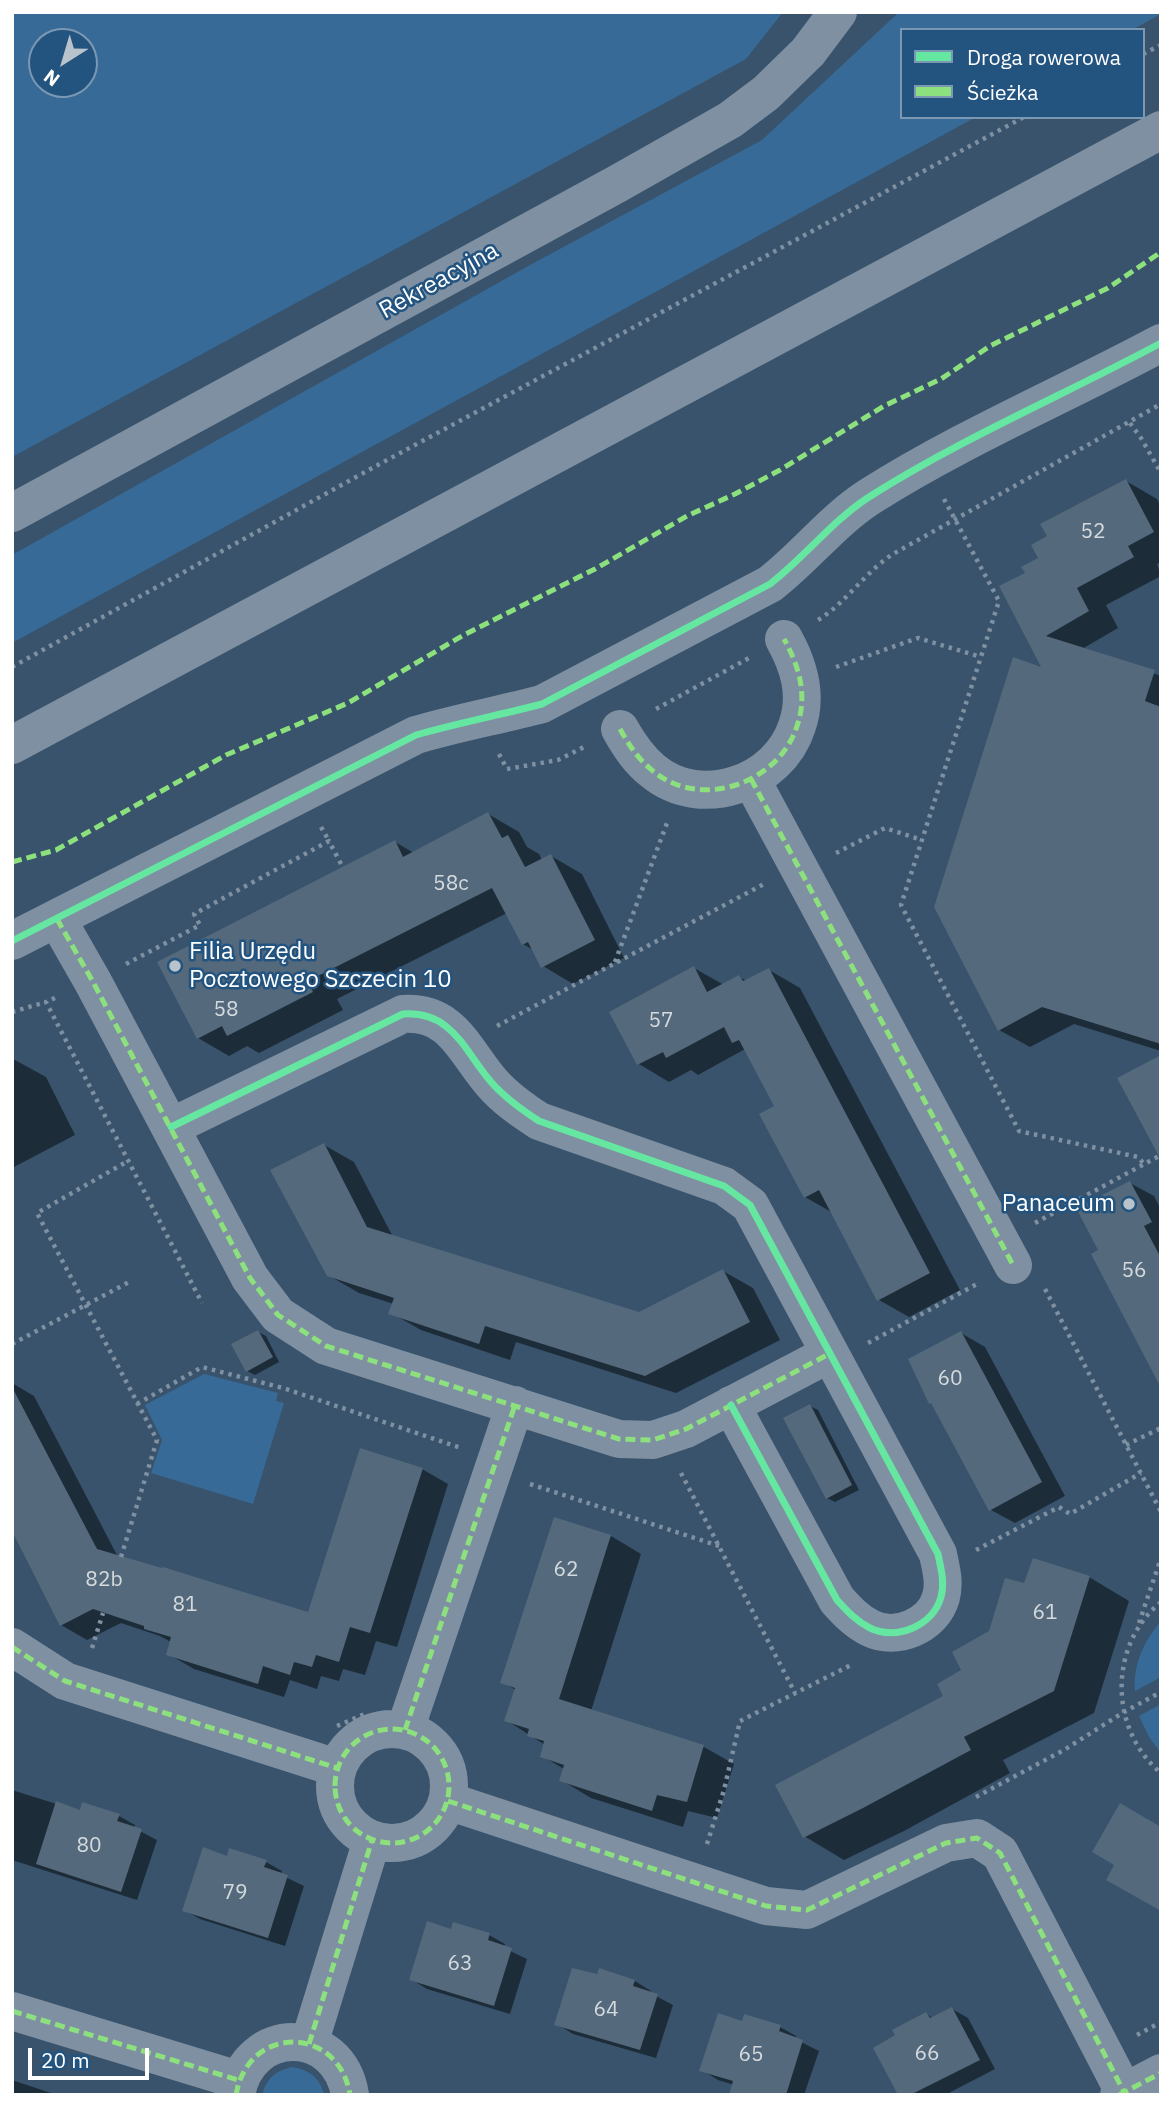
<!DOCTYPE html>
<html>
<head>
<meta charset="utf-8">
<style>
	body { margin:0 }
	#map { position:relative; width:1173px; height:2107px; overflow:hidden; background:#38536b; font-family:"IBM Plex Sans",sans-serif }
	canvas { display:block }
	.frame { position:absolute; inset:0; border:14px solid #fff; pointer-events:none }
	.legend { position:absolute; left:900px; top:28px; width:245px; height:91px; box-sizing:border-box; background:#235480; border:2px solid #7b98b3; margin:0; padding:9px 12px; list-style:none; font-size:21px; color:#fff }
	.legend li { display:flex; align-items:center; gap:14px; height:35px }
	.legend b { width:35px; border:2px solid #7b98b3 }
	.north { position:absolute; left:28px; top:28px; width:70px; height:70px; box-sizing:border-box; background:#235480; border:2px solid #7b98b3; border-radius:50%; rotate:217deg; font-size:19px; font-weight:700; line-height:28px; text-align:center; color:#fff }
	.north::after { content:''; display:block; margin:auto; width:24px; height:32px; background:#b9c3cb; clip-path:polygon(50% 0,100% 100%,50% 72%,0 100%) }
	.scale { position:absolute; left:28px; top:2048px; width:121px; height:32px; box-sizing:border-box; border:4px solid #fff; border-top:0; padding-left:9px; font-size:21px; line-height:24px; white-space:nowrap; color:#fff; -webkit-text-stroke:5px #235480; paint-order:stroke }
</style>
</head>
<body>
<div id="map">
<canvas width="1173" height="2107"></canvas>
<div class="frame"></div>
<ul class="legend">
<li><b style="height:9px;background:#66e7a1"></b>Droga rowerowa</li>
<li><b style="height:9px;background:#8de07e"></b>Ścieżka</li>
</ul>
<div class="north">N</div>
<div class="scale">20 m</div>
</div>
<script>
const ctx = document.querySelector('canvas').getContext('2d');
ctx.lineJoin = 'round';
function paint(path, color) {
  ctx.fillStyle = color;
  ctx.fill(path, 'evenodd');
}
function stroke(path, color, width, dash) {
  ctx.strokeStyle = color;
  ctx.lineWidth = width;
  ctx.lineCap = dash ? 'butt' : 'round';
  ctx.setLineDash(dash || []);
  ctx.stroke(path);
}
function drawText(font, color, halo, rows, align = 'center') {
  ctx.font = font + ' "IBM Plex Sans",sans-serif';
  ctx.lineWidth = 5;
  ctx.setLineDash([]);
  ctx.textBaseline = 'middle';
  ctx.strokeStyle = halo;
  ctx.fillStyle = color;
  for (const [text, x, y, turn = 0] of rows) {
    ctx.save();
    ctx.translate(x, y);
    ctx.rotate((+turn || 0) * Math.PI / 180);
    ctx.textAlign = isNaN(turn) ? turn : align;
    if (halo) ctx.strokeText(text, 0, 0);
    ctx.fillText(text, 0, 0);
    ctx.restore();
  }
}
paint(new Path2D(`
	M 12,12 L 783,12 L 746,59 L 12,457 ZM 42,42 L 84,42 L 84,84 L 42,84 Z
	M 899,12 L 1161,14 L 1132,30 L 902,30 L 902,117 L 976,117 L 12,643 L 12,555 L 530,265 L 762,140 Z
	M 204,1374 L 278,1393 L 276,1401 L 284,1403 L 253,1504 L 151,1473 L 162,1440 L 145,1405 Z
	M 1161,1621 L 1161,1677 L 1135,1691 C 1133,1664 1144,1641 1161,1621 Z
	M 1161,1704 L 1161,1753 L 1149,1737 L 1139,1716 Z
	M 292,2067 C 309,2070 320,2077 324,2095 L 262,2095 C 267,2078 275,2071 292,2067 Z`), '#376a97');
paint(new Path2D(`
	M 1126,481 L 1157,499 L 1161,507 L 1161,562 L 1157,564 L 1161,576 L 1106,605 L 1118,628 L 1082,649 L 1161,676 L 1161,1051 L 1074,1024 L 1030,1047 L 999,1030 L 1044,670 L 1027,573 L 1040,559 Z
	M 488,814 L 519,832 L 527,847 L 539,854 L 542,860 L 551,856 L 582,874 L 624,958 L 573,984 L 543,966 L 535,951 L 523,944 L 507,913 L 337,999 L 343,1010 L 259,1053 L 247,1046 L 229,1056 L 198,1038 L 395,842 L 414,853 Z
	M 694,968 L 724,985 L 739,977 L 747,981 L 769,970 L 800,988 L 960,1290 L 909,1317 L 879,1300 L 833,1213 L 805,1197 L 777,1106 L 745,1049 L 698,1075 L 691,1070 L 669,1082 L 639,1064 Z
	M 15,1060 L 46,1077 L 75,1135 L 12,1168 L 12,1061 Z
	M 324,1145 L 354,1162 L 393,1237 L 639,1314 L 723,1271 L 753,1288 L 780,1340 L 676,1393 L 516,1342 L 510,1360 L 421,1330 L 391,1313 L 394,1304 L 359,1293 L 328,1275 Z
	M 1130,1183 L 1154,1196 L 1161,1210 L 1161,1384 L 1100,1251 Z
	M 258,1332 L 266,1336 L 279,1362 L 255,1375 L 247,1371 Z
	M 961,1333 L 985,1347 L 1065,1496 L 1015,1523 L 991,1510 L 933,1404 Z
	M 12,1383 L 34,1396 L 118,1557 L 310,1614 L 422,1469 L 448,1484 L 397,1647 L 376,1641 L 365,1675 L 343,1669 L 339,1681 L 321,1676 L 317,1689 L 290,1680 L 284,1697 L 194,1669 L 168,1654 L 171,1642 L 160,1636 L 121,1623 L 87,1640 L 61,1625 L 12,1529 Z
	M 810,1406 L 818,1410 L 859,1490 L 835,1502 L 827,1498 Z
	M 611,1536 L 641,1554 L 591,1711 L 704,1747 L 734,1764 L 717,1818 L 688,1811 L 683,1827 L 591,1798 L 561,1780 L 564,1769 L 542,1756 L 545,1745 L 506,1720 L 516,1690 L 502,1682 Z
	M 1089,1577 L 1129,1601 L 1094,1713 L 1003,1760 L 1010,1773 L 904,1831 L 844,1860 L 804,1836 L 946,1697 L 1025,1586 Z
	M 12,1790 L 82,1812 L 119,1816 L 135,1825 L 134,1828 L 157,1840 L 137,1900 L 12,1860 Z
	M 228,1858 L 266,1862 L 282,1871 L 281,1875 L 304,1886 L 285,1946 L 200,1919 L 184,1910 Z
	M 452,1931 L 489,1935 L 505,1944 L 504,1948 L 527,1959 L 510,2014 L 427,1989 L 411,1979 Z
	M 600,1970 L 635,1981 L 651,1991 L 650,1993 L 673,2005 L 656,2058 L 573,2034 L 557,2024 Z
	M 952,2009 L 968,2018 L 995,2069 L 945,2095 L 900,2095 L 926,2014 L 933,2018 Z
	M 743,2023 L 780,2027 L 796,2036 L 795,2039 L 819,2051 L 804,2095 L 766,2095 L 718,2080 L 702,2070 Z
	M 12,2080 L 57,2095 L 12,2095 Z`), '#0007');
paint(new Path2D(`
	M 1126,479 L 1154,532 L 1128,546 L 1134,557 L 1077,588 L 1089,611 L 1046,636 L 1155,670 L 1145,701 L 1161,707 L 1161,1044 L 1042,1007 L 998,1031 L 934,907 L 1013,657 L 1041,667 L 999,586 L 1025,573 L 1021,567 L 1038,558 L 1031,545 L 1047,536 L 1040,524 Z
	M 488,812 L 502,838 L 508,835 L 525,867 L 551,854 L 595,940 L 541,968 L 528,942 L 522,945 L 492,888 L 308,981 L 313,992 L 227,1036 L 222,1026 L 197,1039 L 157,962 L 395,840 L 403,857 Z
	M 694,966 L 707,992 L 739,975 L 743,981 L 769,968 L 930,1273 L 877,1301 L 819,1190 L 804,1198 L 759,1114 L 774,1106 L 739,1040 L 732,1043 L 724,1027 L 666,1058 L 663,1052 L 637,1065 L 609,1012 Z
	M 1161,1055 L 1161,1160 L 1117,1078 Z
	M 324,1143 L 367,1227 L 639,1312 L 723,1269 L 750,1322 L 645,1376 L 485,1326 L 479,1344 L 388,1314 L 394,1298 L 327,1276 L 270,1170 Z
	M 1130,1181 L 1152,1222 L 1144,1226 L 1161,1258 L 1161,1388 L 1091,1254 L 1098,1250 L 1076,1208 Z
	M 258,1330 L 273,1357 L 246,1372 L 231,1344 Z
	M 961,1331 L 1042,1482 L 989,1511 L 931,1403 L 929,1404 L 908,1359 Z
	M 12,1387 L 97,1549 L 162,1568 L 163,1567 L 308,1612 L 360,1448 L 423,1468 L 370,1633 L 350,1627 L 339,1662 L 316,1655 L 312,1667 L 294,1662 L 290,1675 L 263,1666 L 258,1684 L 166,1655 L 171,1637 L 144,1629 L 144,1626 L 93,1609 L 60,1626 L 12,1531 Z
	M 810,1404 L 852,1485 L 826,1499 L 783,1418 Z
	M 554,1517 L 611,1535 L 559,1699 L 704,1745 L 687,1802 L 657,1795 L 652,1811 L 559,1781 L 564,1765 L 540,1757 L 544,1741 L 527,1736 L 529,1729 L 504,1721 L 515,1688 L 500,1683 Z
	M 1033,1558 L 1090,1576 L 1054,1691 L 964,1737 L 971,1750 L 863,1808 L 803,1838 L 775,1785 L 943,1696 L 937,1684 L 961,1670 L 952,1652 L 989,1631 L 1005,1578 L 1024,1583 Z
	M 56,1801 L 80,1810 L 82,1802 L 120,1814 L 117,1821 L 142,1829 L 121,1892 L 36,1864 Z
	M 1120,1803 L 1161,1827 L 1161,1911 L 1106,1880 L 1114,1865 L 1092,1852 Z
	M 203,1847 L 227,1856 L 229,1848 L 267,1860 L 264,1867 L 288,1875 L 268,1938 L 182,1911 Z
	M 427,1921 L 451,1929 L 453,1922 L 490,1933 L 488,1940 L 512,1948 L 494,2006 L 409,1980 Z
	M 572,1968 L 597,1974 L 599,1968 L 635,1980 L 633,1986 L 658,1994 L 640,2050 L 554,2025 Z
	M 952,2007 L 980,2060 L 910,2095 L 898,2095 L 873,2048 L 895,2035 L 892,2030 L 926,2012 L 930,2018 Z
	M 718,2013 L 742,2021 L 744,2014 L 781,2025 L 779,2031 L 803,2040 L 786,2095 L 729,2095 L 733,2081 L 699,2071 Z`), '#54697c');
stroke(new Path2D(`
	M 1143,54 L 1161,45
	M 1130,423 L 1141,438 L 1161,473
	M 944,499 L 999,601 L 901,905 L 1019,1131 L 1138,1157 L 1144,1164
	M 818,620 C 846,603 864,573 893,554 L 1161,404
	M 12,667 L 376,466 L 1024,117
	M 836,667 L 918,638 L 981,657
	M 656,709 L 749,658
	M 499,754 L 507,769 L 558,760 L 586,746
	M 321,827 L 329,841
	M 836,853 L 885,828 L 922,840
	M 615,962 L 667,823
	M 126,964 L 200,925 L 194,914 L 329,841 L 341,864
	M 55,998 L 46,1002 L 202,1303
	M 12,1012 L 46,1002
	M 497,1026 L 764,884
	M 1035,1223 L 1161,1155
	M 1045,1289 L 1161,1512
	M 868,1343 L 977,1284
	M 12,1344 L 131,1281
	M 137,1404 L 202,1367 L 283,1388 L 461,1448
	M 1126,1445 L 1161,1428
	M 681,1473 L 795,1693
	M 530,1484 L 719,1546
	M 976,1550 L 1059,1507 L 1070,1514 L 1141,1473
	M 121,1557 L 157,1440 L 37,1213 L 128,1161
	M 1161,1602 C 1108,1645 1109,1730 1161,1773
	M 1139,1623 L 1161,1558
	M 92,1648 L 103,1613
	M 337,1726 L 367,1713
	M 976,1797 L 1064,1750 L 1124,1712 L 1161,1692
	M 707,1844 L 724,1790 L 740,1721 L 853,1664
	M 1137,2035 L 1161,2022`), '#7e90a1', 4.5, [3.5, 5]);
stroke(new Path2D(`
	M 12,513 L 617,184 L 730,120 L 766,93 L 808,52 L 838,12
	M 620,729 C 629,745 638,759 653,771 C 701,811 779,783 797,726 C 808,695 799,666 784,639
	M 12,745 L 1161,130
	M 751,779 L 1013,1265
	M 57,919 L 93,982 L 250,1278 L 278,1315 L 326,1346 L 619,1439 L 653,1440 L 686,1429 L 829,1354
	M 12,941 L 416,735 C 457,723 500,715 542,704 L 770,584 C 805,557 832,521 869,497 C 962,438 1064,395 1161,343
	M 171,1127 L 403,1014 C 453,1011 464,1051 492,1083 C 506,1099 522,1110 539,1121 L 724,1186 L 750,1205 L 938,1554 C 941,1569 945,1582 941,1597 C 933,1626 896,1641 870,1628 C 856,1621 847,1611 837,1600 L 731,1405
	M 12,1647 L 65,1681 L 337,1768
	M335 1786a57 57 0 1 1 114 0a57 57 0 1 1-114 0Z
	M 405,1730 L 515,1405
	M 448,1801 L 766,1906 L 807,1910 L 946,1843 L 977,1838 L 1000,1853 L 1124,2092
	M 12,2011 L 238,2080
	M 309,2044 L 372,1840
	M 236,2095 C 248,2024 339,2025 350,2095
	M 1119,2095 L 1161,2073`), '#7e90a1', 38);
stroke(new Path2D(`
	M 620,729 C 629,745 638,759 653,771 C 701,811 779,783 797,726 C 808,695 799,666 784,639
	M 751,779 L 1013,1265
	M 12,862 L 56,850 L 226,755 L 348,703 L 462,636 L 595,569 L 687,516 L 735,494 L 780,470 L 884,406 L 941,379 L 990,346 L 1108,288 L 1161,252
	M 57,919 L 93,982 L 250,1278 L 278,1315 L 326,1346 L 619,1439 L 653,1440 L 686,1429 L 829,1354
	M 12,1647 L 65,1681 L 337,1768
	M335 1786a57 57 0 1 1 114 0a57 57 0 1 1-114 0Z
	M 405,1730 L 515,1405
	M 448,1801 L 766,1906 L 807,1910 L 946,1843 L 977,1838 L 1000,1853 L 1124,2092
	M 12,2011 L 238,2080
	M 309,2044 L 372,1840
	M 236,2095 C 248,2024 339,2025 350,2095
	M 1119,2095 L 1161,2073`), '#8de07e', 5, [10, 5]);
stroke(new Path2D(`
	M 12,941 L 416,735 C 457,723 500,715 542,704 L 770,584 C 805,557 832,521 869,497 C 962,438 1064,395 1161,343
	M 171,1127 L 403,1014 C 453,1011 464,1051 492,1083 C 506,1099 522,1110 539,1121 L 724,1186 L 750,1205 L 938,1554 C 941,1569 945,1582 941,1597 C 933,1626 896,1641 870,1628 C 856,1621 847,1611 837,1600 L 731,1405`), '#66e7a1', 7);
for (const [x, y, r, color] of [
	[175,966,7,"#b9c3cb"],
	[1129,1204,7,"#b9c3cb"]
]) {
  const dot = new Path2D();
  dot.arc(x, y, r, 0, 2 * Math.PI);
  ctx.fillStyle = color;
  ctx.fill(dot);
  stroke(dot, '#235480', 2.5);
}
drawText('21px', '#d4dade', null, [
	["52",1093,532],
	["58c",451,884],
	["58",226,1010],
	["57",661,1021],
	["56",1134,1271],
	["60",950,1379],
	["62",566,1570],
	["82b",104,1580],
	["81",185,1605],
	["61",1045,1613],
	["80",89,1846],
	["79",235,1893],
	["63",460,1964],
	["64",606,2010],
	["66",927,2054],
	["65",751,2055]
]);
drawText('24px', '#fff', '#235480', [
	["Rekreacyjna",439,281,-29]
]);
drawText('24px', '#fff', '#235480', [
	["Filia Urzędu",189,952],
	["Pocztowego Szczecin 10",189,980],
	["Panaceum",1115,1204,"right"]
], 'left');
</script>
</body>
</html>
